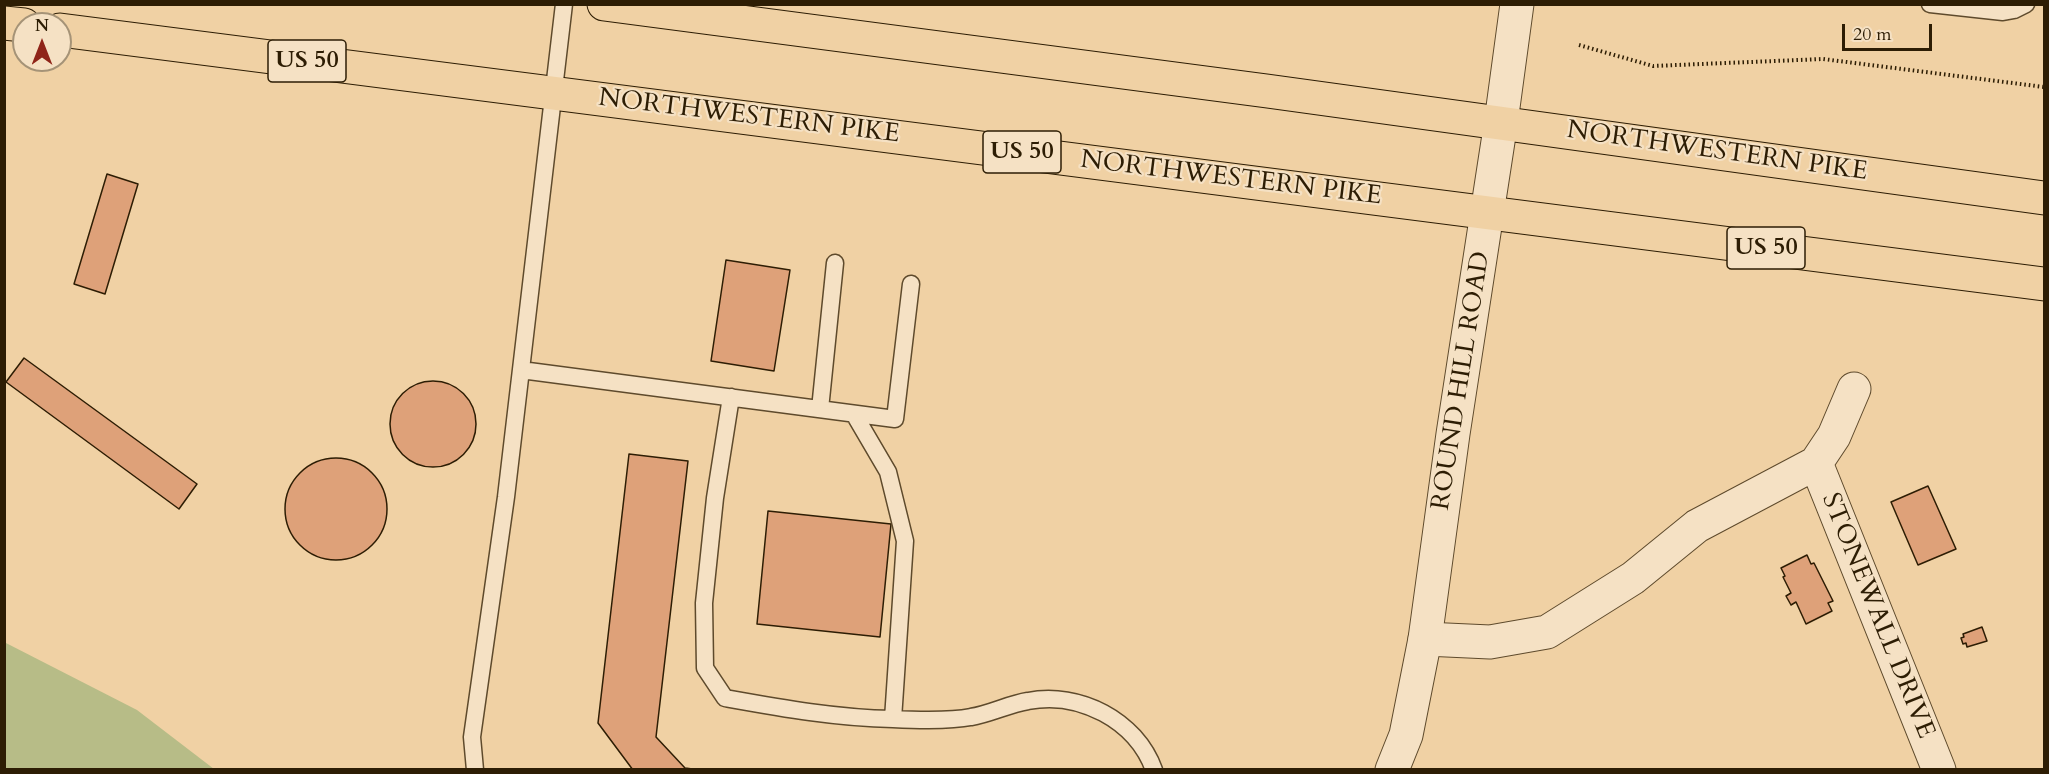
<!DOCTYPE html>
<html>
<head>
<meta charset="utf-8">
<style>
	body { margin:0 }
	#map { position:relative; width:2049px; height:774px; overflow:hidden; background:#f0d1a4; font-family:Cardo,serif }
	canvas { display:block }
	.frame { position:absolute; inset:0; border:6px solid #2d1d04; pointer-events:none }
	.north { position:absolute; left:12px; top:12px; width:60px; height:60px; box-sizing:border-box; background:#f5e1c4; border:2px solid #a59377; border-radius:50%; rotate:0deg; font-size:16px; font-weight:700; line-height:24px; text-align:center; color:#2d1d04 }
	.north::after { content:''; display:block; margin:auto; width:21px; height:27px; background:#8f2418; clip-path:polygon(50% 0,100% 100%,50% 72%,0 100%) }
	.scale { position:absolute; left:1842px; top:24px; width:90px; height:27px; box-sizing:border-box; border:3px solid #2d1d04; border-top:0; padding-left:8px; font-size:18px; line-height:21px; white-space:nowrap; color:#2d1d04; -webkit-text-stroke:4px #f5e1c4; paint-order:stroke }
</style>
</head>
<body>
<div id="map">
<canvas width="2049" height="774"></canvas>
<div class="frame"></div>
<div class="north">N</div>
<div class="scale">20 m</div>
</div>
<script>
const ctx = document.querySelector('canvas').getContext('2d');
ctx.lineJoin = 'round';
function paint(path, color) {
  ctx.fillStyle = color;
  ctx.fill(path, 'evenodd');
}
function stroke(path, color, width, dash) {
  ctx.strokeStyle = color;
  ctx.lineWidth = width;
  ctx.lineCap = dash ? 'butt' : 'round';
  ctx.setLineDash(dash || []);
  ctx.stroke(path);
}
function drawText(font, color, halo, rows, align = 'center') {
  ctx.font = font + ' Cardo,serif';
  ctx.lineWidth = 4.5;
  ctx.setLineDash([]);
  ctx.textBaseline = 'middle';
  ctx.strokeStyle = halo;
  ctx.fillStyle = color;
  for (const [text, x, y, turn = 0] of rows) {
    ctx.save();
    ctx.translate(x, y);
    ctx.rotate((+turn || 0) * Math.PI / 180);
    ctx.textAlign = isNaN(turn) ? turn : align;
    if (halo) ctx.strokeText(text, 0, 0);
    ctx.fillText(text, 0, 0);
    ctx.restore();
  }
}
paint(new Path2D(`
	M 4,642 L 137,710 L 214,769 L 5,769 Z`), '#b7bc87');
const building = new Path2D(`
	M 107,174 L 138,184 L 105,294 L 74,284 Z
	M 726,260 L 790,270 L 774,371 L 711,361 Z
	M 24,358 L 197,484 L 179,509 L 6,382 Z
	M390 424a43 43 0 1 1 86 0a43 43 0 1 1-86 0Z
	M 629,454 L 688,461 L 656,737 L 685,768 L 700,770 L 633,770 L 598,723 Z
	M285 509a51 51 0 1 1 102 0a51 51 0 1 1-102 0Z
	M 1928,486 L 1956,549 L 1918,565 L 1891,502 Z
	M 768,511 L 891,524 L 880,637 L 757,624 Z
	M 1807,555 L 1811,564 L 1814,563 L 1833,601 L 1828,603 L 1832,611 L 1806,624 L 1796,602 L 1791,605 L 1786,596 L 1791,593 L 1783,577 L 1785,576 L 1781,568 Z
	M 1982,627 L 1987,641 L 1967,647 L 1966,643 L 1963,644 L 1961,638 L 1964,637 L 1963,634 Z`);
paint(building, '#dea179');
stroke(building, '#2d1d04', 1.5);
const service = new Path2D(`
	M 1930,4 L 2003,12 L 2014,10 L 2026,4
	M 521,370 L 895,419 L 911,284
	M 731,397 L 715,498 L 704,603 L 705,668 L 725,698 C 781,708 836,718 893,719 C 914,720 951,721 971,717 C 990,714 1009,704 1028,701 C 1079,691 1136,720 1154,770
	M 820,409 L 835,263
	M 854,414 L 888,472 L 905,541 L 893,719
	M 475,770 L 472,737 L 506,497 L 564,4`);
const minor = new Path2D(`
	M 1501,122 L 1517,4
	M 1816,463 L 1939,770
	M 1425,639 L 1490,642 L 1547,632 L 1633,578 L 1697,526 L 1816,463 L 1834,436 L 1854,389`);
const tertiary = new Path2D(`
	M 1392,770 L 1406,735 L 1425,639 L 1453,434 L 1501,122`);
const primary = new Path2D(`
	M 604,4 L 1267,91 L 2044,198
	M 4,23 L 24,25
	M 60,30 L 2044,284`);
stroke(service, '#5e4a2c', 19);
stroke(minor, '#5e4a2c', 35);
stroke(tertiary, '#5e4a2c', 35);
stroke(primary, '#2d1d04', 35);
stroke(new Path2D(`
	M 1579,45 L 1653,66 L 1823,59 L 2044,87`), '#2d1d04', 4, [1.5, 3]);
stroke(service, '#f5e1c4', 16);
stroke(minor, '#f5e1c4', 33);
stroke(tertiary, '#f5e1c4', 33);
stroke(primary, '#f0d1a4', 33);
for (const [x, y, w] of [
	[307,61,78],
	[1022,152,78],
	[1766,248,78]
]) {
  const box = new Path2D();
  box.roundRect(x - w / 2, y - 21, w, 42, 4.5);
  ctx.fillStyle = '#f5e1c4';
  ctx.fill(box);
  stroke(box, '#2d1d04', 1.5);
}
drawText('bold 24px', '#2d1d04', null, [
	["US 50",307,61],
	["US 50",1022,152],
	["US 50",1766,248]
]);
drawText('26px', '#2d1d04', '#f5e1c4', [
	["NORTHWESTERN PIKE",749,117,7],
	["NORTHWESTERN PIKE",1717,152,8],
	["NORTHWESTERN PIKE",1231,179,7],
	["ROUND HILL ROAD",1462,381,-81],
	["STONEWALL DRIVE",1877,616,68]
]);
</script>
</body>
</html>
